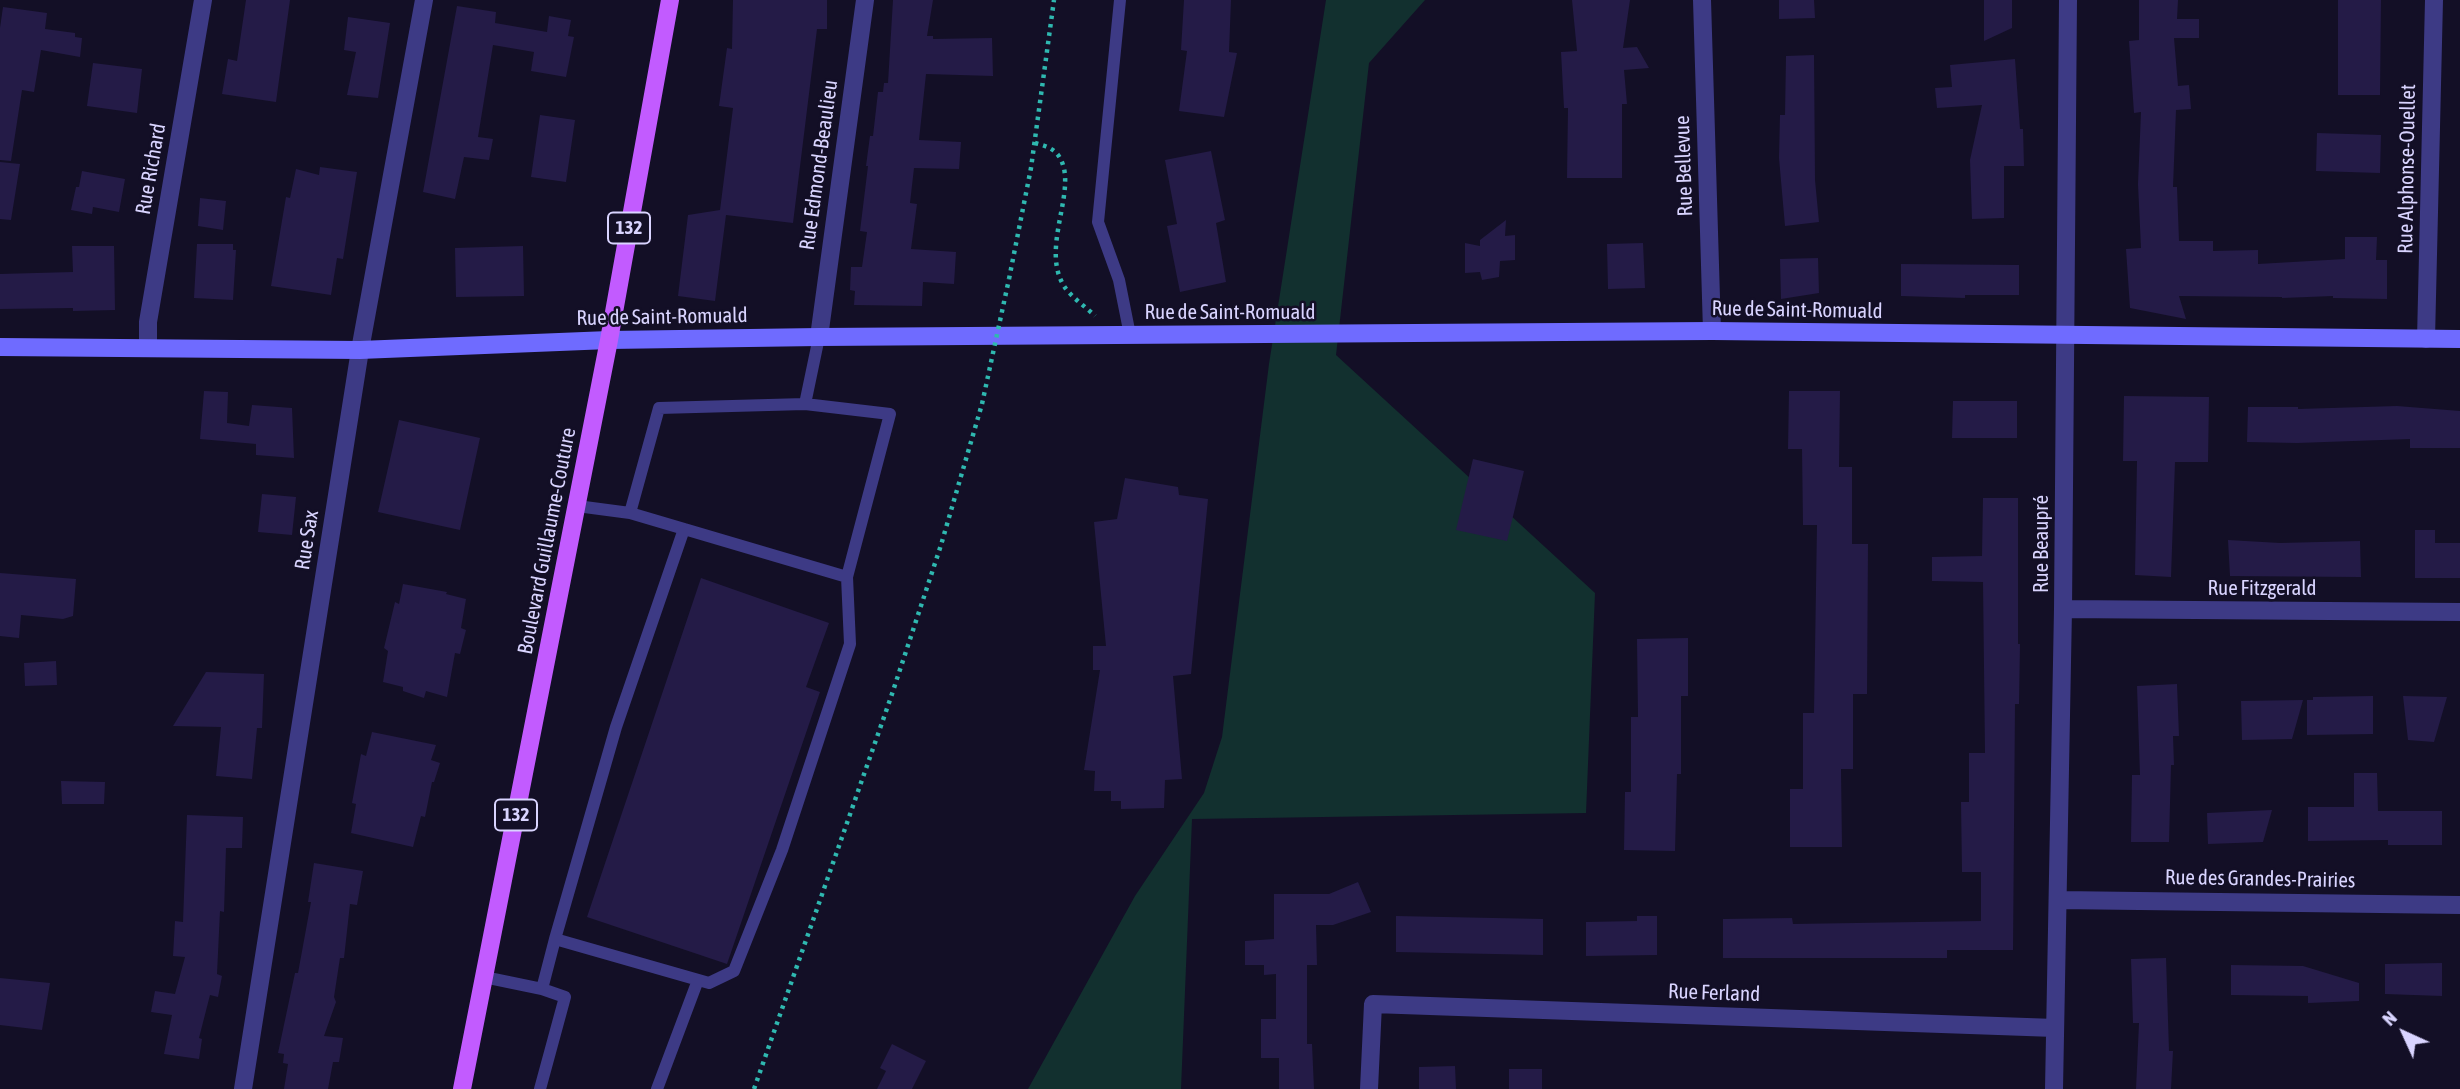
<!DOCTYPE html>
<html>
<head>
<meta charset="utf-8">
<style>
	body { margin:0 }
	#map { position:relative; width:2460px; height:1089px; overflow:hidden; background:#130f26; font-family:"Asap Condensed",sans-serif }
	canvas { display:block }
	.north { position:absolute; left:2369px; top:998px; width:70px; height:70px; -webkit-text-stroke:5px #130f26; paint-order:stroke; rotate:315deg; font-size:19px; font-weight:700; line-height:28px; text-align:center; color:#d9d4ff }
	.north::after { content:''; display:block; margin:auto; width:24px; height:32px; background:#d9d4ff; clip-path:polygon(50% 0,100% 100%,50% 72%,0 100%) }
</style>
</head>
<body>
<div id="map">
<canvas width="2460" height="1089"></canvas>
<div class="north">N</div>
</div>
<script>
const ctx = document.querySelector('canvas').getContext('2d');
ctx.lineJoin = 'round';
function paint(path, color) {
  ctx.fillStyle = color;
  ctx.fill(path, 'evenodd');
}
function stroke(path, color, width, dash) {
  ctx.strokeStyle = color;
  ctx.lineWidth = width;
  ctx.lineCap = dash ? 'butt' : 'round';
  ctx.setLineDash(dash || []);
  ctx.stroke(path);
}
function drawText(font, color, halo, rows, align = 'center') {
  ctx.font = font + ' "Asap Condensed",sans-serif';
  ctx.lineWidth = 5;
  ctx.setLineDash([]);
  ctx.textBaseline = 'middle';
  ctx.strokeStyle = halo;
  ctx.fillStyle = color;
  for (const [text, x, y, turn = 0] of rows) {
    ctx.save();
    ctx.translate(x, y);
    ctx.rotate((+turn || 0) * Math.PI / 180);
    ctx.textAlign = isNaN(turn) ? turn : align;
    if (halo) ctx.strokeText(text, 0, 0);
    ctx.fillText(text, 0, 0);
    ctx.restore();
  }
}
paint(new Path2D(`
	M 1326,0 L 1425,0 L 1369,63 L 1336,355 L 1595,593 L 1586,813 L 1192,819 L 1181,1089 L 1028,1089 L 1135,896 L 1204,793 L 1222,737 L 1269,364 Z`), '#12302f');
paint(new Path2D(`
	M 246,0 L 290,0 L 276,102 L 222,94 L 228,59 L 237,61 Z
	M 733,0 L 827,0 L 827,29 L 817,29 L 793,223 L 726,215 L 715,301 L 678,296 L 688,215 L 720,210 L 733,108 L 719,106 L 727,48 L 732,49 Z
	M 893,0 L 933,0 L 927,36 L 933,36 L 933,39 L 992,38 L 993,76 L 926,74 L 919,140 L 961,142 L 959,169 L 914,168 L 910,203 L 917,204 L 911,249 L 956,252 L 954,284 L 923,282 L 922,306 L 854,305 L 855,291 L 850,290 L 851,267 L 862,267 L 867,232 L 860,231 L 868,166 L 866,166 L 870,136 L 873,136 L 878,92 L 883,92 L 884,83 L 888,83 Z
	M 1184,0 L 1231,0 L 1229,52 L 1237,53 L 1224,117 L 1179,111 L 1187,51 L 1181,50 Z
	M 1572,0 L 1630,0 L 1623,48 L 1637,47 L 1649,68 L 1624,70 L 1627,104 L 1622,104 L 1622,178 L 1567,178 L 1568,108 L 1564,108 L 1561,52 L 1577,51 Z
	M 1779,0 L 1814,0 L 1815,18 L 1779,19 Z
	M 1984,0 L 2012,0 L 2012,28 L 1984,41 Z
	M 2139,0 L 2178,0 L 2177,19 L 2199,19 L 2199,38 L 2174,38 L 2178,86 L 2189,85 L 2191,109 L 2176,110 L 2173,187 L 2177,187 L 2179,241 L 2213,241 L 2213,251 L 2258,250 L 2258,264 L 2345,259 L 2345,237 L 2377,237 L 2376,260 L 2387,260 L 2387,299 L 2333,298 L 2333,296 L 2282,298 L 2282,297 L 2179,296 L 2186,319 L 2130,308 L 2126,249 L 2141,248 L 2138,184 L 2141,112 L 2134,113 L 2129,41 L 2139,40 Z
	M 2338,0 L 2381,0 L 2380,95 L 2338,95 Z
	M 457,6 L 496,12 L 495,23 L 547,32 L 549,16 L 571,20 L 568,36 L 574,37 L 566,77 L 531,71 L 534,52 L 493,45 L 478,137 L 493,139 L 489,160 L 464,157 L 455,199 L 423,192 Z
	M 3,7 L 47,13 L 45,29 L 75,33 L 75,37 L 82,38 L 80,57 L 41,50 L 34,92 L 22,90 L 11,161 L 0,160 L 0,28 Z
	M 348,17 L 390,23 L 378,98 L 347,95 L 356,52 L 344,50 Z
	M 1814,55 L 1815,180 L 1819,222 L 1785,226 L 1779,158 L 1780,115 L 1785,115 L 1786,56 Z
	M 2015,59 L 2020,129 L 2023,129 L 2024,166 L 2004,166 L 2004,218 L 1972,219 L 1970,160 L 1982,105 L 1937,108 L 1935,88 L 1952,87 L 1950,65 Z
	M 93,63 L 142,69 L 137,113 L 87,106 Z
	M 540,115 L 575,120 L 566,182 L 531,177 Z
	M 2317,133 L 2381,135 L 2380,173 L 2316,171 Z
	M 1211,151 L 1225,220 L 1216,223 L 1226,282 L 1180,292 L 1167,226 L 1177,224 L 1165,160 Z
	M 0,162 L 20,164 L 11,220 L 0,219 Z
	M 320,167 L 357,172 L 343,259 L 337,258 L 331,295 L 271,286 L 286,197 L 290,198 L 296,169 L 319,175 Z
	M 82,171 L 125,179 L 119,212 L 93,207 L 92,214 L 71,210 L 76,187 L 79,187 Z
	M 200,198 L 226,201 L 223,230 L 198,226 Z
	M 1506,220 L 1505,236 L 1515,235 L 1515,260 L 1500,261 L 1499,277 L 1482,280 L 1480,272 L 1465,273 L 1465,243 L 1480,246 L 1480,240 Z
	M 1643,243 L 1645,288 L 1608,289 L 1607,244 Z
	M 197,244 L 233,244 L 233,250 L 236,250 L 233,300 L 194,298 Z
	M 72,246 L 114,246 L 115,310 L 73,311 L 73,308 L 0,309 L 0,274 L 73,272 Z
	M 523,246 L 524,296 L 456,297 L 455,248 Z
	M 1818,258 L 1819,293 L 1781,299 L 1780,259 Z
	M 1901,264 L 2019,265 L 2019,295 L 1965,295 L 1965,298 L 1901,296 Z
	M 204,391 L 228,392 L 227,423 L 249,426 L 252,405 L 292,408 L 294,458 L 256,455 L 256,444 L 200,439 Z
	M 1789,391 L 1840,391 L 1839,467 L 1852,467 L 1852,544 L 1868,544 L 1867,694 L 1853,694 L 1853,769 L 1841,769 L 1842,847 L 1790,847 L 1790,789 L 1803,789 L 1803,713 L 1814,713 L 1817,525 L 1803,525 L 1802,449 L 1788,449 Z
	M 2124,396 L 2209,397 L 2208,462 L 2175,462 L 2171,577 L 2135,575 L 2137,461 L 2123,461 Z
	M 1953,401 L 2017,401 L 2017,438 L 1952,438 Z
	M 2397,406 L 2460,411 L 2460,448 L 2410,448 L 2410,439 L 2297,443 L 2247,442 L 2248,407 L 2298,407 L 2298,409 Z
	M 399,420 L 480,438 L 460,530 L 378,512 Z
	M 1473,459 L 1524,471 L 1507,541 L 1456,530 Z
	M 1125,478 L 1178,487 L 1179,495 L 1208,499 L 1191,674 L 1173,676 L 1182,779 L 1165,780 L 1164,808 L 1121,809 L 1121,801 L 1111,801 L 1111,791 L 1094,791 L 1095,771 L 1084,770 L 1100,670 L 1093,670 L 1093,646 L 1106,646 L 1094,522 L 1117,519 Z
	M 262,494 L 296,497 L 292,535 L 258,532 Z
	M 1983,498 L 2018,498 L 2018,644 L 2020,644 L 2019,704 L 2015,704 L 2013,950 L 1947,950 L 1947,958 L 1723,958 L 1723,919 L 1792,918 L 1793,924 L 1981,921 L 1981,872 L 1962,872 L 1961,802 L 1969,802 L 1969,753 L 1985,753 L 1983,582 L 1932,581 L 1932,557 L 1982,556 Z
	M 2415,530 L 2435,530 L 2435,543 L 2460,543 L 2460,578 L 2415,578 Z
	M 2228,540 L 2280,543 L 2360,541 L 2361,577 L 2230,576 Z
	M 0,573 L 76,579 L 73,616 L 63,619 L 21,615 L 19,638 L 0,636 Z
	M 701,578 L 829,623 L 806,687 L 820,692 L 727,964 L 587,917 Z
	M 403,584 L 447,592 L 446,594 L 466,599 L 461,628 L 466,630 L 460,654 L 455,653 L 447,697 L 426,691 L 424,698 L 403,691 L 403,687 L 383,682 L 388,651 L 384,648 L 395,602 L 399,604 Z
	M 1688,638 L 1688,696 L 1681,696 L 1681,774 L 1677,774 L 1675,851 L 1624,850 L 1625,792 L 1631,792 L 1631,717 L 1638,717 L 1637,639 Z
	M 56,661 L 57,685 L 25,686 L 24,663 Z
	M 206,672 L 264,674 L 262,728 L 257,728 L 252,779 L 216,776 L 221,727 L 173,726 Z
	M 2177,684 L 2179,736 L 2173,736 L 2174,765 L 2171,765 L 2169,842 L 2131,842 L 2132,775 L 2140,775 L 2137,686 Z
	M 2373,696 L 2373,734 L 2307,735 L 2307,700 L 2313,700 L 2313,697 Z
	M 2403,696 L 2447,697 L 2434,742 L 2408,740 Z
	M 2303,700 L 2292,739 L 2242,740 L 2241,701 Z
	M 372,732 L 436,745 L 431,760 L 440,763 L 434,782 L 432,782 L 425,817 L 421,816 L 413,847 L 351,833 L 356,804 L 352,803 L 361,754 L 366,756 Z
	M 2354,773 L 2377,773 L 2378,811 L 2442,811 L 2442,845 L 2388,845 L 2388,840 L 2308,841 L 2308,807 L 2354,807 Z
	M 61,781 L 105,782 L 104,804 L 62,804 Z
	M 2272,810 L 2263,842 L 2208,844 L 2207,813 Z
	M 187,815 L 243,817 L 242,848 L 226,848 L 224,912 L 220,911 L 217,974 L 222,976 L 218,997 L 210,995 L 199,1038 L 202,1039 L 199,1059 L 164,1054 L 172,1015 L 151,1012 L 155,991 L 175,994 L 185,957 L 173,956 L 175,921 L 183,922 Z
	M 314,863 L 363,871 L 357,905 L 350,904 L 344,958 L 340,958 L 334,997 L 336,1002 L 324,1036 L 343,1038 L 339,1062 L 333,1062 L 328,1089 L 284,1089 L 288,1064 L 283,1063 L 284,1054 L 278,1053 L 295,973 L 298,973 L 311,902 L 308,902 Z
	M 1358,882 L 1371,912 L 1333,925 L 1316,925 L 1317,965 L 1307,965 L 1307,1044 L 1312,1044 L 1314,1089 L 1279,1089 L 1279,1058 L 1261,1058 L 1261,1019 L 1276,1019 L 1276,974 L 1264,975 L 1264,965 L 1245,965 L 1245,941 L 1274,939 L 1274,894 L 1329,894 Z
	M 1396,916 L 1543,919 L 1543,955 L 1396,952 Z
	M 1637,916 L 1657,916 L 1657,955 L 1586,956 L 1586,922 L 1637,921 Z
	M 2166,958 L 2169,1051 L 2173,1051 L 2171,1089 L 2136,1089 L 2139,1023 L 2133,1023 L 2131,959 Z
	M 2442,963 L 2442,996 L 2385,994 L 2385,964 Z
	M 2231,965 L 2303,966 L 2359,983 L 2359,1001 L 2308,1003 L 2308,996 L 2231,995 Z
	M 0,978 L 50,983 L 42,1030 L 0,1025 Z
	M 892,1044 L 926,1061 L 912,1089 L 877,1089 L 886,1071 L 880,1068 Z
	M 1455,1066 L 1456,1089 L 1419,1089 L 1419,1067 Z
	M 1509,1069 L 1542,1069 L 1542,1089 L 1509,1089 Z`), '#241b47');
stroke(new Path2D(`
	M 1035,143 C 1043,145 1053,148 1058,155 C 1081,186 1039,246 1064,286 C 1071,297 1086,307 1095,316
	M 1009,279 L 1031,168 L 1054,0
	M 754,1089 L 891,697 L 941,545 L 982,404`), '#2fb8b0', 4.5, [3.5, 5]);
stroke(new Path2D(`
	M 1120,0 L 1098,222 L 1119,280 L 1130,335
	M 577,506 L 630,513 L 659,408 L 805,404 L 819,337
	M 630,513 L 847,577 L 890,414 L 805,404
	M 684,529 L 616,727 L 555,939 L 709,983 L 734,971 L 782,850 L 850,644 L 847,577
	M 484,977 L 542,989 L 555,939
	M 540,1089 L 565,997 L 542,989
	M 657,1089 L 698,980`), '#3d3a85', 12);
stroke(new Path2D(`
	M 1702,0 L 1712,331
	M 819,337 L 865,0
	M 2426,339 L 2434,0
	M 148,346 L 148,322 L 203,0
	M 2063,609 L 2460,612
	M 2059,900 L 2460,905
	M 243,1089 L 360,350 L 424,0
	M 1369,1089 L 1373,1004 L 2055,1028
	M 2054,1089 L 2063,609 L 2068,0`), '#3d3a85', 18);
stroke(new Path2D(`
	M 0,347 L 360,350 L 609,340 L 819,337 L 1712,331 L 2460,339`), '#6f6bff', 18);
stroke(new Path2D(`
	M 462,1089 L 609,340 L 670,0`), '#c25bff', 18);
stroke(new Path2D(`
	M 982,404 L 1009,279`), '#2fb8b0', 4.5, [3.5, 5]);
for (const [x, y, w] of [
	[629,228,42],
	[516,815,42]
]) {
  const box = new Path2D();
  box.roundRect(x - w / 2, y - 15.5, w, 31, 5);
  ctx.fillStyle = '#130f26';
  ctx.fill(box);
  stroke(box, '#d9d4ff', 2);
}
drawText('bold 19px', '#d9d4ff', null, [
	["132",629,228],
	["132",516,815]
]);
drawText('21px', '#d9d4ff', '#130f26', [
	["Rue Edmond-Beaulieu",819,165,-82],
	["Rue Bellevue",1684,166,-92],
	["Rue Richard",151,169,-80],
	["Rue Alphonse-Ouellet",2407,169,-89],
	["Rue de Saint-Romuald",1797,310,1],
	["Rue de Saint-Romuald",1230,312],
	["Rue de Saint-Romuald",662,317,-1],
	["Rue Sax",307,540,-81],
	["Boulevard Guillaume-Couture",547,541,-79],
	["Rue Beaupré",2041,544,-90],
	["Rue Fitzgerald",2262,588],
	["Rue des Grandes-Prairies",2260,879,1],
	["Rue Ferland",1714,993,2]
]);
</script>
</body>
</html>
